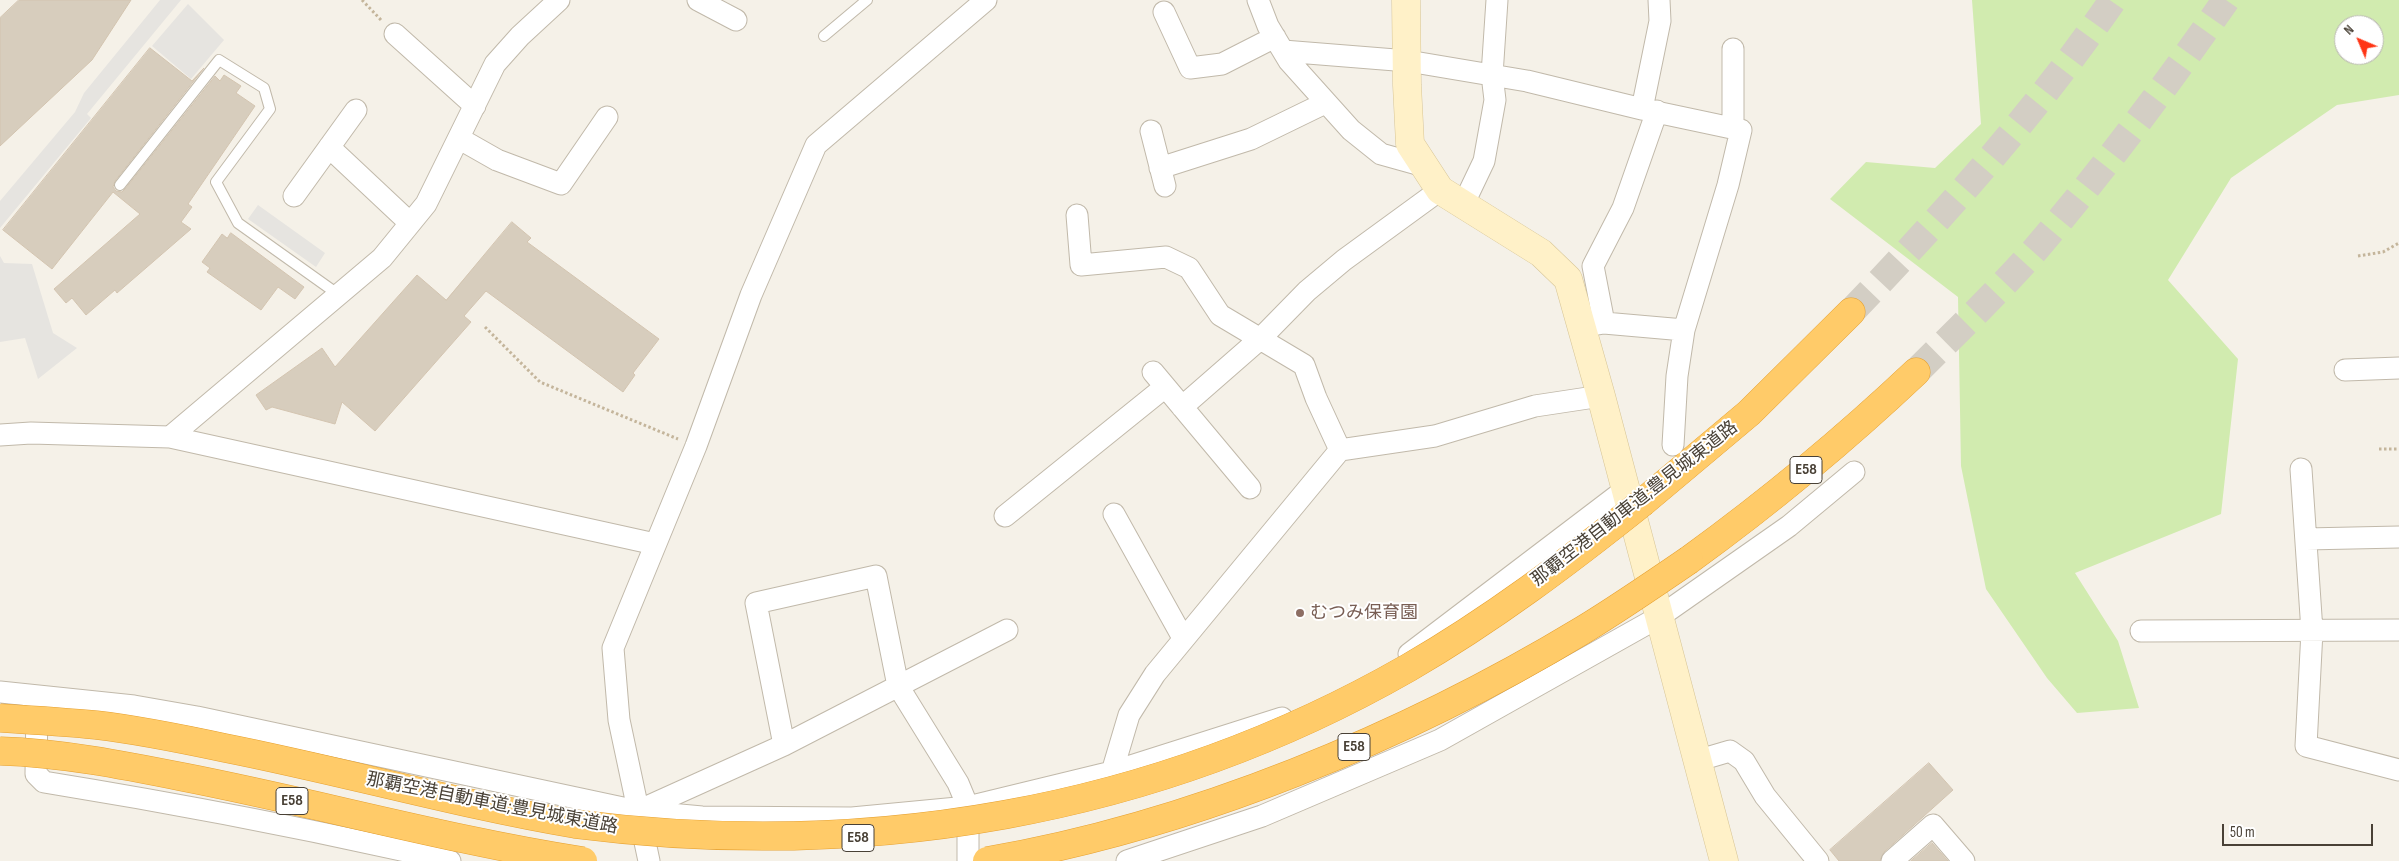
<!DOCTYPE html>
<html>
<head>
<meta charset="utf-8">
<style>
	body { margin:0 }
	#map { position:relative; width:2399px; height:861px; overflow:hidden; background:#f5f1e8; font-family:"Sofia Sans Condensed",sans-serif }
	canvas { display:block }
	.north { position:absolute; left:2334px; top:15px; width:50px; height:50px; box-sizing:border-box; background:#fff; border:1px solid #b6b3af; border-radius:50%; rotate:315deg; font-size:14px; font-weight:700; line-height:20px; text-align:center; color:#494136 }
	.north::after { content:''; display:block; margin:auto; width:18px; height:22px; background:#ff3515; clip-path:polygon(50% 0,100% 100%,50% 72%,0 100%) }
	.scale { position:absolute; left:2222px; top:824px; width:151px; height:22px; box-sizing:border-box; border:2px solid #494136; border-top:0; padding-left:6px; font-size:15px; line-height:18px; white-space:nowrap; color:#494136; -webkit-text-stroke:4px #fff; paint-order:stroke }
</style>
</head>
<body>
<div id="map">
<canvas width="2399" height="861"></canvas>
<div class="north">N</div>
<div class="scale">50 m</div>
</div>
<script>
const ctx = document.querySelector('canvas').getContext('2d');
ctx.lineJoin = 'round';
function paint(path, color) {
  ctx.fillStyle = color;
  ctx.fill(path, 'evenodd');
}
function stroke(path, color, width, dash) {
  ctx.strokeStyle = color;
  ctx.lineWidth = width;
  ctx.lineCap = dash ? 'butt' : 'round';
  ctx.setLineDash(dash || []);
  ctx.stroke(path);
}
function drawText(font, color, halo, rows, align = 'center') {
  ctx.font = font + ' "Sofia Sans Condensed","Noto Sans JP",sans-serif';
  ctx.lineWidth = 4;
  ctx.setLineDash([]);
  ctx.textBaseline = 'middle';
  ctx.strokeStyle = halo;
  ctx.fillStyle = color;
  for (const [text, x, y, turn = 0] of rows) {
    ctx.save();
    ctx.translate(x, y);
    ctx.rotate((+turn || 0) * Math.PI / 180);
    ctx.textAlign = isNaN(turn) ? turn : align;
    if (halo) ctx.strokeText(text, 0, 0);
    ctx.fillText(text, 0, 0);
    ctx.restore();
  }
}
paint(new Path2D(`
	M 1972,0 L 2399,0 L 2399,95 L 2337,105 L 2231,178 L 2168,280 L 2238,359 L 2221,514 L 2075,573 L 2118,641 L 2139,708 L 2077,713 L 2047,678 L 1986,589 L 1961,466 L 1958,297 L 1830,199 L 1866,162 L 1935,168 L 1981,124 ZM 2344,25 L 2374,25 L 2374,55 L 2344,55 Z`), '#d1ebaf');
paint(new Path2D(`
	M 160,0 L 181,0 L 87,114 L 91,118 L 0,228 L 0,201 L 75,112 L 84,93 Z
	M 188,4 L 224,40 L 191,79 L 152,46 Z
	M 258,205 L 325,253 L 316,267 L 248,219 Z
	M 0,256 L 4,263 L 32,264 L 53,333 L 77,348 L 38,379 L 25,338 L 0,342 Z`), '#e6e4e0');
const building = new Path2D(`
	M 19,0 L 131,0 L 92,60 L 0,146 L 0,18 Z
	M 150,48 L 192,81 L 204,68 L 115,181 L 113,187 L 116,191 L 122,192 L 125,189 L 215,76 L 220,81 L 224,75 L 241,86 L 236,93 L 255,106 L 188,204 L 192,207 L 181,222 L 191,229 L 117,293 L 115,290 L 86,315 L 72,298 L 66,303 L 54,289 L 140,214 L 113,192 L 52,269 L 3,230 Z
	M 512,222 L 531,238 L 527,242 L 659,339 L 633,373 L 635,375 L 623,392 L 486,291 L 464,316 L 471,322 L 375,431 L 342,402 L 335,424 L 272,407 L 266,410 L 256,395 L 322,348 L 335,367 L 417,275 L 446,300 Z
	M 231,233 L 304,287 L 295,299 L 278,287 L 261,310 L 207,272 L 210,268 L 202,262 L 222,234 L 227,238 Z
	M 1929,763 L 1953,790 L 1884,852 L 1880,861 L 1839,861 L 1830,850 Z
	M 1932,843 L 1948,861 L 1911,861 Z`);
paint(building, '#d7cdbd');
stroke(building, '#d3c4b0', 1);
stroke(new Path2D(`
	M 1851,312 C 1945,214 2036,112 2113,0
	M 1916,372 C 1956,332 1997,293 2035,250 C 2103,170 2166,86 2226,0`), '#d3cec4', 28, [28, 14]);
const lane = new Path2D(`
	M 824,36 L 867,0
	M 120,185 L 219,60 L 264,88 L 270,109 L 216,182 L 238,223 L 339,295`);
const street = new Path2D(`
	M 698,0 L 736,20
	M 1258,0 L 1268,26 L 1289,61 L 1351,130 L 1381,154 L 1424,166
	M 1164,12 L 1190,68 L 1222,64 L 1275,37
	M 395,34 L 475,106
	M 1733,49 L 1733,128
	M 1283,51 L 1408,61 L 1527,81 L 1642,109 L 1660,21 L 1659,0
	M 1642,109 L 1741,130 L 1728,185 L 1684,330 L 1677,376 L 1673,445
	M 1151,131 L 1165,186
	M 460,139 L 497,160 L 561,184 L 607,117
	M 329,147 L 410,223
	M 1160,168 L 1251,139 L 1325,103
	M 294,196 L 356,110
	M 1463,205 L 1484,161 L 1495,100 L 1492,75 L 1497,0
	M 1077,215 L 1081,265 L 1166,257 L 1189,268 L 1220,315 L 1304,365 L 1316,398 L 1340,450
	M 1604,323 L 1593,266 L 1623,208 L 1657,111
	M 1592,325 L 1604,323 L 1684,330
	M 2345,370 L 2399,368
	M 1153,372 L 1250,488
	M 1182,407 L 1261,338 L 1307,291 L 1344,260 L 1440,190
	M 0,435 L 31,433 L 170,437 L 655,544
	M 170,437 L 382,258 L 426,204 L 495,64 L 520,36 L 559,0
	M 2301,469 L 2312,631 L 2306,746 L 2399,770
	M 1114,514 L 1183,638
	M 1005,516 L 1165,387
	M 2306,539 L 2399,537
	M 2141,631 L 2399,630
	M 1409,654 L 1626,489
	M 0,692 L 134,706 L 197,717 L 637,811 L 702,817 L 852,818 L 968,807 L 1112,772 L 1282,718
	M 37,705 L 36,774 L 44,782 C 180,804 315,830 450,861
	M 784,745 L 756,603 L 876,576 L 898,686 L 958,783 L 968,807 L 968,861
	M 1696,761 L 1730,751 L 1744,761 L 1765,796 L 1818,861
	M 1112,772 L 1129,715 L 1155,674 L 1340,450 L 1435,436 L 1535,406 L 1601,396
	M 640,810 L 784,745 L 1007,630
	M 649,861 L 619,720 L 613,648 L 696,446 L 751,295 L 816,145 L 986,0
	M 1127,861 L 1262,816 L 1440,740 L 1659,617 L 1789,526 L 1854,472
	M 1892,861 L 1933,825 L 1964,861`);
const secondary = new Path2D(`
	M 1406,0 L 1407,85 L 1410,144 L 1440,190 L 1541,253 L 1568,279 L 1601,396 L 1724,861`);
const highway = new Path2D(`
	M 1643,502 L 1749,413 L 1851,312
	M 1689,560 C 1769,502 1844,440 1916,372`);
stroke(lane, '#c1b9aa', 12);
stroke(street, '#c1b9aa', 23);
stroke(secondary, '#d7c596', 29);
stroke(highway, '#e6a131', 29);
stroke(new Path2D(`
	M 362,0 L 382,21
	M 2358,256 L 2383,252 L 2399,243
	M 485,327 L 540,382 L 678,439
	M 2379,449 L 2399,449`), '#c4b59b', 3, [2.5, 2.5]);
stroke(lane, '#fff', 10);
stroke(street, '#fff', 21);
stroke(secondary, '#fff1c8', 28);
stroke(highway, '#ffcb69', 28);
const highwayBridge = new Path2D(`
	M 0,718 C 32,720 64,722 96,725 C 139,730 183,739 225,748 C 342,771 457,804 575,824 C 866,861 1153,814 1408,668 C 1491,620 1568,562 1643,502
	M 0,751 C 62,753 123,765 183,777 C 317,803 448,840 583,861
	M 987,861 C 1191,826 1406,737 1583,630 C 1619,608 1654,584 1689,560`);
stroke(highwayBridge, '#e6a131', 29, []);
stroke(highwayBridge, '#ffcb69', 28);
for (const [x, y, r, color] of [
	[1300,613,5,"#8d6e63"]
]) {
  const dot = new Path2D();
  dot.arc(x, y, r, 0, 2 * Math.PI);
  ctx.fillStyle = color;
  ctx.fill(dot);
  stroke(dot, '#fff', 2);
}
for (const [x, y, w] of [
	[1806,470,32],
	[1354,747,32],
	[292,801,32],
	[858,838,32]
]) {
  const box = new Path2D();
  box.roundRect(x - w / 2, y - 13.5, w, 27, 4);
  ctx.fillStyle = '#fff';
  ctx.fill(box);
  stroke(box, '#494136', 1);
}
drawText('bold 16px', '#494136', null, [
	["E58",1806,470],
	["E58",1354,747],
	["E58",292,801],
	["E58",858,838]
]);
drawText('18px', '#494136', '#fff', [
	["那覇空港自動車道;豊見城東道路",1635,504,-38],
	["那覇空港自動車道;豊見城東道路",492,804,11]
]);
drawText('18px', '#785e54', '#fff', [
	["むつみ保育園",1310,613]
], 'left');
</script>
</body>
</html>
